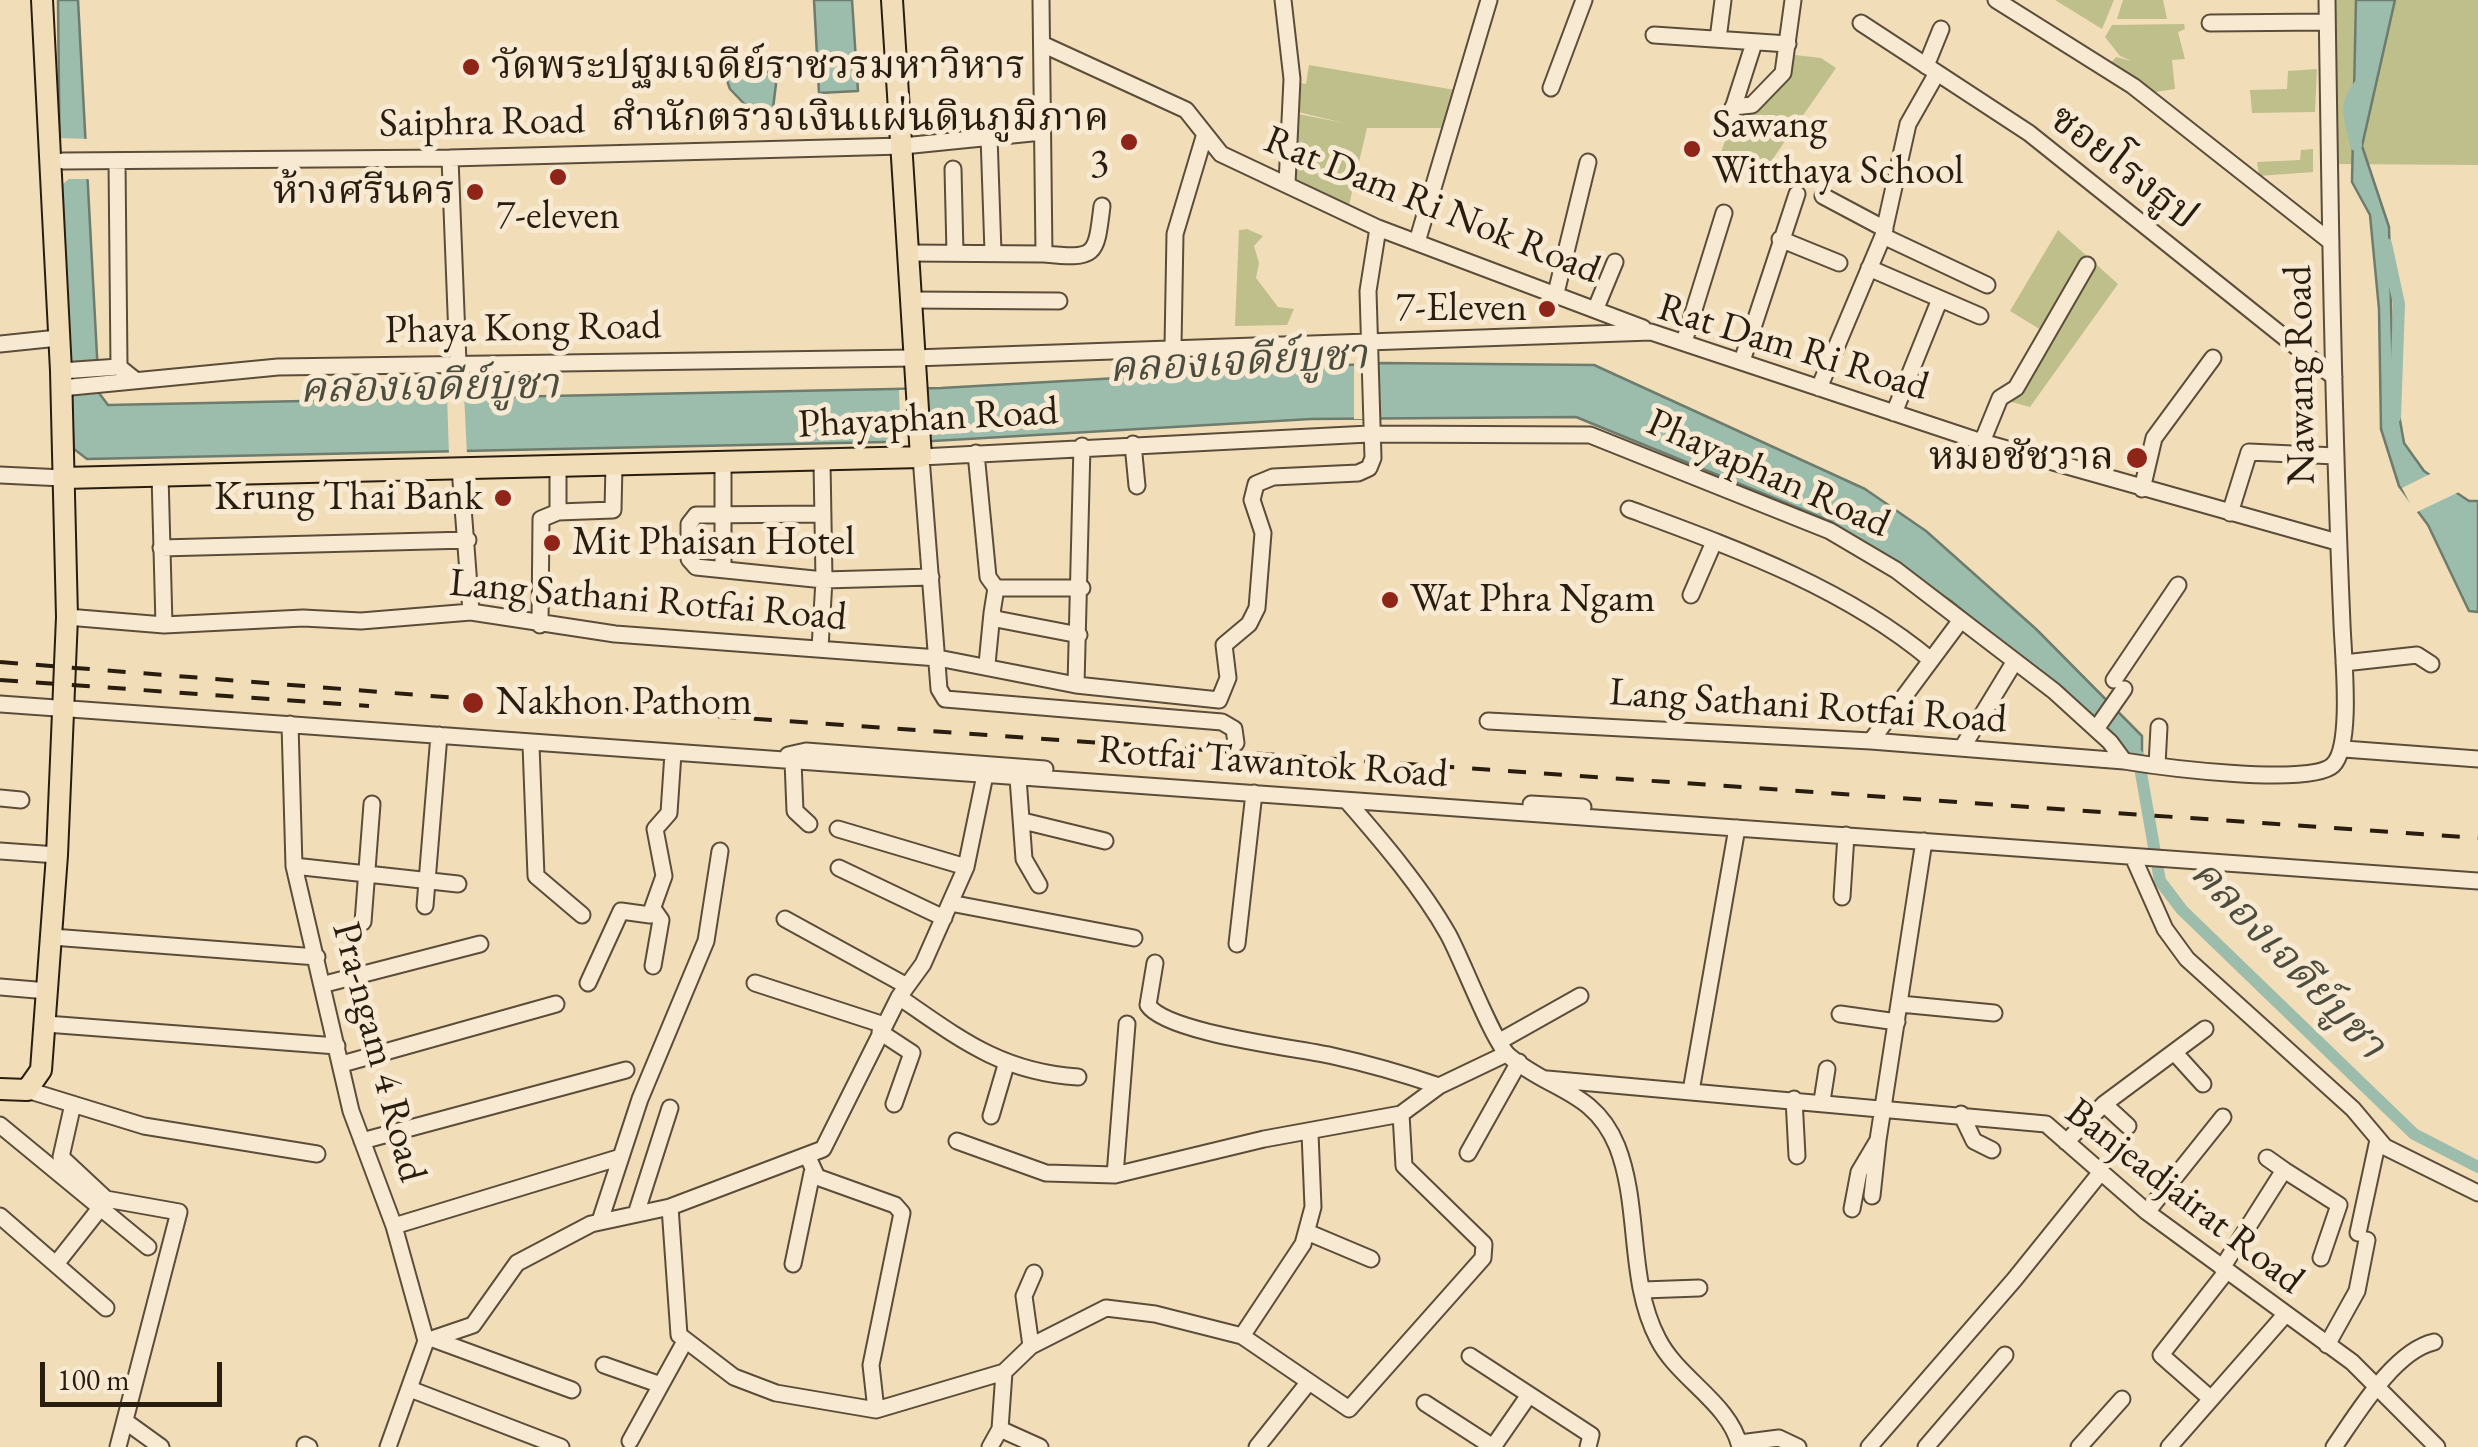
<!DOCTYPE html>
<html>
<head>
<meta charset="utf-8">
<style>
	body { margin:0 }
	#map { position:relative; width:2478px; height:1447px; overflow:hidden; background:#f2ddb9; font-family:"EB Garamond",serif }
	canvas { display:block }
	.scale { position:absolute; left:40px; top:1362px; width:182px; height:45px; box-sizing:border-box; border:5px solid #291d0f; border-top:0; padding-left:12px; font-size:30px; line-height:35px; white-space:nowrap; color:#291d0f; -webkit-text-stroke:8px #f7e9d2; paint-order:stroke }
</style>
</head>
<body>
<div id="map">
<canvas width="2478" height="1447"></canvas>
<div class="scale">100 m</div>
</div>
<script>
const ctx = document.querySelector('canvas').getContext('2d');
ctx.lineJoin = 'round';
function paint(path, color) {
  ctx.fillStyle = color;
  ctx.fill(path, 'evenodd');
}
function stroke(path, color, width, dash) {
  ctx.strokeStyle = color;
  ctx.lineWidth = width;
  ctx.lineCap = dash ? 'butt' : 'round';
  ctx.setLineDash(dash || []);
  ctx.stroke(path);
}
function drawText(font, color, halo, rows, align = 'center') {
  ctx.font = font + ' "EB Garamond","Noto Serif Thai",serif';
  ctx.lineWidth = 10;
  ctx.setLineDash([]);
  ctx.textBaseline = 'middle';
  ctx.strokeStyle = halo;
  ctx.fillStyle = color;
  for (const [text, x, y, turn = 0] of rows) {
    ctx.save();
    ctx.translate(x, y);
    ctx.rotate((+turn || 0) * Math.PI / 180);
    ctx.textAlign = isNaN(turn) ? turn : align;
    if (halo) ctx.strokeText(text, 0, 0);
    ctx.fillText(text, 0, 0);
    ctx.restore();
  }
}
paint(new Path2D(`
	M 2055,0 L 2114,0 L 2102,29 Z
	M 2123,0 L 2163,0 L 2167,19 L 2117,19 Z
	M 2325,0 L 2478,0 L 2478,165 L 2330,164 Z
	M 2184,24 L 2185,29 L 2178,32 L 2185,59 L 2172,60 L 2175,89 L 2149,93 L 2108,66 L 2116,57 L 2132,61 L 2120,56 L 2105,37 L 2112,25 Z
	M 1795,55 L 1821,58 L 1836,68 L 1765,170 L 1721,152 L 1736,112 L 1785,81 Z
	M 1309,65 L 1455,90 L 1442,128 L 1367,128 L 1349,205 L 1293,180 L 1298,114 L 1344,123 L 1298,112 L 1299,83 L 1306,84 Z
	M 2317,69 L 2315,112 L 2252,113 L 2250,90 L 2287,89 L 2288,71 Z
	M 2313,149 L 2313,172 L 2259,176 L 2257,162 L 2300,160 L 2301,150 Z
	M 1247,229 L 1263,236 L 1254,246 L 1259,263 L 1256,278 L 1278,307 L 1294,309 L 1287,325 L 1235,326 L 1239,230 Z
	M 2058,230 L 2118,284 L 2030,407 L 2004,400 L 2041,330 L 2010,311 Z`), '#bfbf8b');
const water = new Path2D(`
	M 58,0 L 78,0 L 99,393 L 108,405 L 941,388 L 1383,363 L 1594,365 L 1865,489 L 1926,531 L 2036,629 L 2142,736 L 2142,760 L 2129,757 L 2083,710 L 1951,601 L 1830,521 L 1576,417 L 1311,419 L 933,441 L 87,459 L 74,449 L 60,187 Z
	M 814,0 L 852,0 L 858,91 L 819,93 Z
	M 2356,0 L 2395,0 L 2362,146 L 2389,227 L 2393,381 L 2404,443 L 2424,471 L 2469,501 L 2478,501 L 2478,612 L 2469,611 L 2428,525 L 2399,486 L 2381,429 L 2379,309 L 2370,215 L 2352,182 Z
	M 738,70 L 771,72 L 776,84 L 773,108 L 752,112 L 730,89 L 725,75 Z`);
paint(water, '#9cbcac');
stroke(water, '#6e7c6d', 2.5);
paint(new Path2D(`
	M 58,138 L 90,139 L 93,183 L 88,179 L 69,179 L 59,187 Z
	M 1354,362 L 1374,362 L 1374,419 L 1354,419 Z
	M 927,389 L 929,443 L 901,444 L 899,390 Z
	M 464,393 L 467,455 L 449,456 L 447,394 Z
	M 2434,472 L 2459,492 L 2415,513 L 2402,488 Z`), '#f2ddb9');
stroke(new Path2D(`
	M 2356,145 C 2351,116 2341,107 2362,82
	M 2386,244 L 2399,304 L 2395,417
	M 2138,756 L 2160,881 L 2182,910 L 2414,1134 L 2478,1167`), '#9cbcac', 12);
stroke(new Path2D(`
	M 1235,775 L 1236,743`), '#cab797', 15, [15, 8]);
const minor = new Path2D(`
	M 1283,0 L 1292,79 L 1287,184
	M 1996,0 L 2133,86 L 2331,242
	M 1861,23 L 2029,133 L 2334,377
	M 2210,23 L 2327,22
	M 1654,35 L 1788,44
	M 1718,39 L 1723,0
	M 1042,44 L 1186,110 L 1221,154 L 1378,228 L 1643,328
	M 1926,66 L 1941,29
	M 1551,88 L 1584,0
	M 1733,107 L 1752,105 L 1783,73 L 1793,0
	M 1728,124 L 1754,43
	M 989,136 L 993,252
	M 450,158 L 459,389
	M 63,161 L 450,158 L 903,146 L 1042,132
	M 117,161 L 119,367 L 134,379
	M 953,169 L 955,253
	M 1823,196 L 1885,229
	M 1883,236 L 1987,285
	M 1780,239 L 1839,263
	M 1417,242 L 1489,0
	M 908,253 L 1044,254 L 1041,0
	M 1044,254 C 1096,259 1096,257 1102,206
	M 1869,268 L 1980,316
	M 1556,293 L 1588,162
	M 911,300 L 1059,301
	M 1596,308 L 1615,262
	M 1684,342 L 1724,213
	M 0,344 L 58,338
	M 1173,346 L 1175,234 L 1204,137
	M 1742,361 L 1797,194
	M 61,371 L 119,367
	M 61,388 L 278,367 L 914,358 L 1651,332 L 1982,442 L 2337,542
	M 1819,388 L 1883,236 L 1908,124 L 1937,73
	M 1894,413 L 1940,299
	M 1982,442 L 2000,398 L 2016,388 L 2087,265
	M 1133,444 L 1137,486
	M 976,453 L 988,577 L 996,588
	M 723,461 L 723,568
	M 460,468 L 471,612
	M 160,474 L 164,625
	M 0,475 L 63,478
	M 2142,489 L 2154,438 L 2213,358
	M 1629,509 C 1734,548 1844,587 1931,660
	M 558,512 L 613,510 L 614,465
	M 2230,513 L 2249,452 L 2336,456
	M 823,514 L 696,515 L 689,524 L 689,559 L 696,567 L 824,580 L 931,577
	M 161,548 L 468,540
	M 1691,595 L 1714,542
	M 67,617 L 164,625 L 303,618 L 361,621 L 471,612 L 615,634 L 938,658 L 1076,685 L 1219,700 L 1228,678 L 1224,645 L 1249,624 L 1257,608 L 1263,533 L 1252,500 L 1256,484 L 1273,477 L 1358,473 L 1369,468 L 1373,458 L 1368,291 L 1378,228
	M 540,625 L 541,519 L 558,512 L 558,466
	M 1079,635 L 996,619 L 992,613 L 996,588 L 1082,588
	M 820,648 L 824,580 L 822,462
	M 2344,663 L 2417,655 L 2431,664
	M 987,664 L 992,613
	M 2114,680 L 2178,585
	M 1076,685 L 1082,446
	M 0,704 L 2478,881
	M 1488,721 L 1871,741 L 2124,761
	M 290,724 L 294,866 L 351,1111 L 394,1226 L 426,1341 L 388,1447
	M 2096,729 L 2124,689
	M 1871,741 L 1961,620
	M 1236,743 L 1234,729 L 1222,722 L 945,699 L 939,689 L 921,457 L 1369,434 L 1590,435 L 1830,531 L 1896,570 L 2054,691 L 2110,742 L 2124,761 C 2160,767 2311,787 2333,765 C 2353,746 2343,654 2342,624 C 2333,416 2330,208 2327,0
	M 531,745 L 536,876 L 582,915
	M 1962,748 L 2015,661
	M 2344,749 L 2478,759
	M 788,755 L 806,751 L 1045,769
	M 793,761 L 795,811 L 809,824
	M 2157,765 L 2159,727
	M 1018,778 L 1024,859 L 1039,885
	M 0,798 L 21,800
	M 1347,801 C 1382,841 1422,888 1448,934 C 1462,959 1493,1042 1509,1056 C 1550,1091 1594,1090 1617,1146 C 1641,1207 1627,1280 1658,1339 C 1678,1379 1730,1403 1740,1447
	M 1531,804 L 1583,807
	M 1023,821 L 1105,841
	M 838,829 L 966,867
	M 0,851 L 57,855
	M 2133,857 L 2165,929 L 2187,959 L 2353,1109 L 2385,1147 L 2478,1193
	M 294,866 L 458,884
	M 839,868 L 944,918
	M 1842,897 L 1846,835
	M 950,903 L 1134,938
	M 425,906 L 439,735
	M 785,919 L 907,986
	M 363,922 L 372,804
	M 52,937 L 317,957
	M 1237,944 L 1254,793
	M 1155,963 L 1148,1005 C 1166,1033 1297,1048 1333,1056 C 1369,1064 1404,1074 1439,1086
	M 653,966 L 661,920 L 654,910
	M 588,983 L 621,911 L 650,915 L 664,876 L 655,829 L 669,813 L 673,753
	M 755,983 L 884,1025
	M 325,984 L 480,944
	M 0,987 L 48,991
	M 899,997 C 960,1039 1001,1072 1078,1077
	M 1900,1004 L 1994,1013
	M 1840,1014 L 1897,1022
	M 46,1024 L 337,1046
	M 880,1032 L 912,1053 L 894,1104
	M 1500,1041 L 1580,996
	M 2174,1052 L 2203,1084
	M 342,1064 L 556,1004
	M 1547,1079 L 2046,1124 L 2147,1212 L 2352,1362 L 2437,1447
	M 27,1090 L 144,1126 L 317,1154
	M 1691,1091 L 1737,828
	M 1794,1099 L 1797,1156
	M 1822,1101 L 1827,1069
	M 73,1104 L 61,1157 L 106,1199 L 179,1212 L 118,1447
	M 2104,1104 L 2128,1126
	M 1961,1114 L 1974,1141 L 1992,1150
	M 991,1116 L 1006,1065
	M 0,1125 L 148,1247
	M 362,1141 L 626,1070
	M 957,1141 L 1046,1173 L 1115,1175 L 1264,1139 L 1401,1114 L 1439,1086 L 1506,1054
	M 2066,1142 L 2104,1104 L 2205,1029
	M 1468,1153 L 1519,1062
	M 807,1155 L 817,1177 L 895,1205 L 902,1213 L 871,1365 L 876,1410
	M 2267,1158 L 2284,1170
	M 1115,1175 L 1127,1024
	M 1872,1196 L 1878,1140
	M 670,1207 L 679,1335 L 734,1377 L 776,1393 L 876,1410 L 1004,1372 L 1031,1346 L 1106,1308 L 1155,1314 L 1242,1336 L 1349,1409 L 1483,1258 L 1484,1244 L 1404,1166 L 1401,1114
	M 1852,1209 L 1859,1172 L 1878,1140 L 1924,841
	M 2147,1212 L 2223,1117
	M 636,1214 L 670,1108
	M 0,1216 L 106,1308
	M 600,1221 L 640,1099 L 706,941 L 720,851
	M 394,1226 L 621,1157
	M 1307,1232 L 1371,1259
	M 2358,1233 L 2378,1140
	M 56,1264 L 101,1207
	M 793,1264 L 812,1173
	M 2222,1268 L 2284,1170 L 2339,1205 L 2321,1258
	M 1643,1290 L 1699,1288
	M 1242,1336 L 1303,1244 L 1313,1207 L 1310,1133
	M 433,1339 L 572,1390
	M 426,1341 L 473,1325 L 517,1263 L 591,1224 L 670,1207 L 823,1149 L 899,997 L 923,964 L 966,867 L 985,775
	M 2327,1345 L 2357,1291 L 2367,1240
	M 1031,1346 L 1024,1296 L 1034,1273
	M 1470,1356 L 1591,1435 L 1588,1447
	M 604,1365 L 658,1384
	M 410,1389 L 561,1447
	M 2211,1399 L 2161,1355 L 2226,1272
	M 1425,1403 L 1493,1447 L 1529,1395
	M 125,1421 L 161,1447
	M 1000,1429 L 1004,1372
	M 630,1441 L 684,1343
	M 1740,1443 L 1779,1438 L 1798,1447
	M 305,1445 L 309,1447
	M 990,1447 L 1000,1429 L 1040,1447
	M 1257,1447 L 1308,1383
	M 1869,1447 L 2014,1280 L 2101,1172
	M 1926,1447 L 2005,1355
	M 2079,1447 L 2122,1399
	M 2169,1447 L 2284,1316
	M 2334,1447 C 2357,1414 2394,1351 2434,1342`);
const major = new Path2D(`
	M 63,478 L 921,457 L 892,0
	M 0,1089 L 27,1090 L 41,1070 L 57,855 L 67,617 L 61,371 L 42,0`);
stroke(minor, '#5b4d3a', 19);
stroke(major, '#291d0f', 24);
stroke(minor, '#f7e9d2', 15);
stroke(major, '#f2ddb9', 20);
stroke(new Path2D(`
	M 0,662 L 482,700 L 2478,838
	M 0,680 L 369,706`), '#291d0f', 4, [18, 18]);
for (const [x, y, r, color] of [
	[471,67,10,"#8f2418"],
	[1129,142,10,"#8f2418"],
	[1692,149,10,"#8f2418"],
	[558,177,10,"#8f2418"],
	[475,192,10,"#8f2418"],
	[1547,309,10,"#8f2418"],
	[2137,458,12,"#8f2418"],
	[503,498,10,"#8f2418"],
	[552,543,10,"#8f2418"],
	[1390,600,10,"#8f2418"],
	[473,703,12,"#8f2418"]
]) {
  const dot = new Path2D();
  dot.arc(x, y, r, 0, 2 * Math.PI);
  ctx.fillStyle = color;
  ctx.fill(dot);
  stroke(dot, '#f7e9d2', 4);
}
drawText('40px', '#291d0f', '#f7e9d2', [
	["วัดพระปฐมเจดีย์ราชวรมหาวิหาร",491,67],
	["สำนักตรวจเงินแผ่นดินภูมิภาค",1109,119,"right"],
	["3",1109,165,"right"],
	["Sawang",1712,126],
	["Witthaya School",1712,172],
	["ห้างศรีนคร",455,192,"right"],
	["7-eleven",558,217,"center"],
	["7-Eleven",1527,309,"right"],
	["หมอชัชวาล",2114,458,"right"],
	["Krung Thai Bank",483,498,"right"],
	["Mit Phaisan Hotel",572,543],
	["Wat Phra Ngam",1410,600],
	["Nakhon Pathom",496,703]
], 'left');
drawText('40px', '#291d0f', '#f7e9d2', [
	["Saiphra Road",482,123,-1],
	["ซอยโรงธูป",2123,168,38],
	["Rat Dam Ri Nok Road",1432,206,22],
	["Phaya Kong Road",523,329,-1],
	["Rat Dam Ri Road",1793,348,17],
	["Nawang Road",2301,375,-91],
	["Phayaphan Road",928,419,-3],
	["Phayaphan Road",1768,474,24],
	["Lang Sathani Rotfai Road",648,601,5],
	["Lang Sathani Rotfai Road",1808,707,4],
	["Rotfai Tawantok Road",1273,763,4],
	["Pra-ngam 4 Road",378,1052,75],
	["Banjeadjairat Road",2184,1197,38]
]);
drawText('italic 42px', '#4c4d3e', '#f7e9d2', [
	["คลองเจดีย์บูชา",1238,363,-3],
	["คลองเจดีย์บูชา",429,388,-1],
	["คลองเจดีย์บูชา",2287,960,46]
]);
</script>
</body>
</html>
